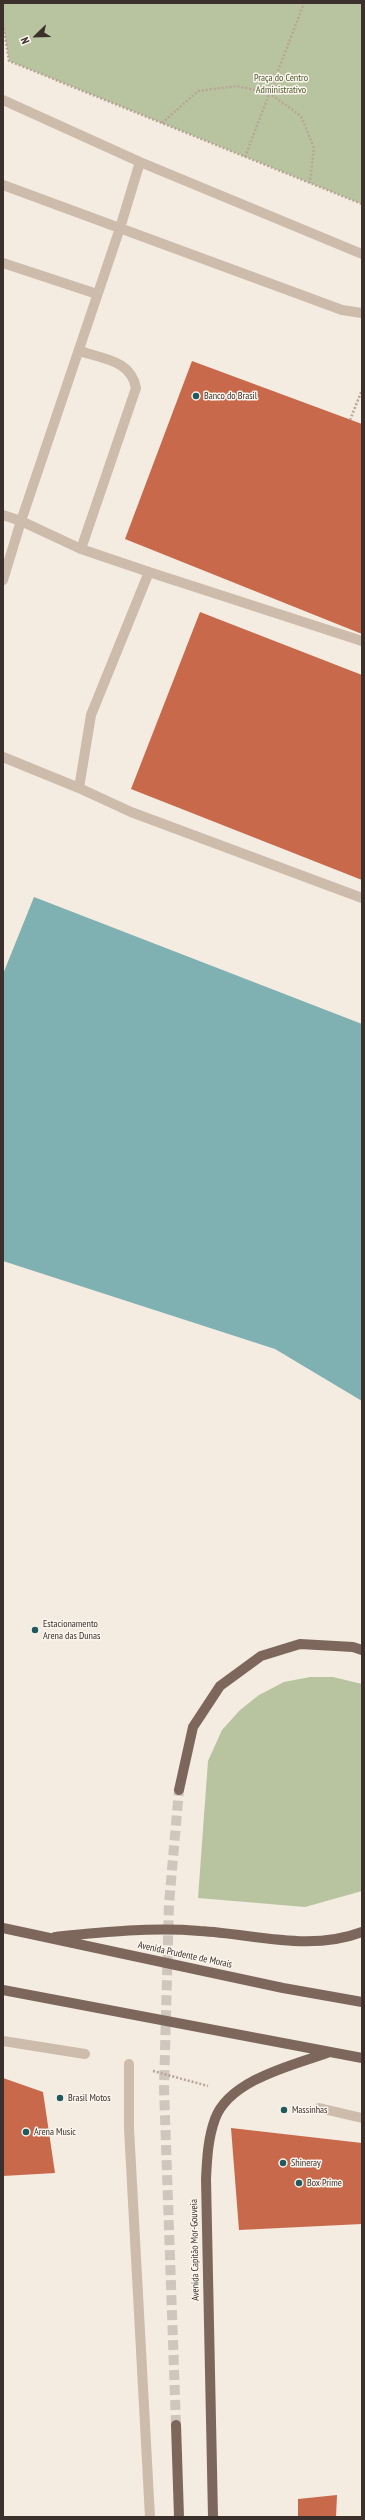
<!DOCTYPE html>
<html>
<head>
<meta charset="utf-8">
<style>
	body { margin:0 }
	#map { position:relative; width:365px; height:2520px; overflow:hidden; background:#f4ebe1; font-family:"PT Sans Narrow",sans-serif }
	canvas { display:block }
	.frame { position:absolute; inset:0; border:4px solid #3b302b; pointer-events:none }
	.north { position:absolute; left:16px; top:16px; width:40px; height:40px; -webkit-text-stroke:3px #fbf5ee; paint-order:stroke; rotate:247deg; font-size:11px; font-weight:700; line-height:16px; text-align:center; color:#3b302b }
	.north::after { content:''; display:block; margin:auto; width:14px; height:18px; background:#3b302b; clip-path:polygon(50% 0,100% 100%,50% 72%,0 100%) }
</style>
</head>
<body>
<div id="map">
<canvas width="365" height="2520"></canvas>
<div class="frame"></div>
<div class="north">N</div>
</div>
<script>
const ctx = document.querySelector('canvas').getContext('2d');
ctx.lineJoin = 'round';
function paint(path, color) {
  ctx.fillStyle = color;
  ctx.fill(path, 'evenodd');
}
function stroke(path, color, width, dash) {
  ctx.strokeStyle = color;
  ctx.lineWidth = width;
  ctx.lineCap = dash ? 'butt' : 'round';
  ctx.setLineDash(dash || []);
  ctx.stroke(path);
}
function drawText(font, color, halo, rows, align = 'center') {
  ctx.font = font + ' "PT Sans Narrow",sans-serif';
  ctx.lineWidth = 3;
  ctx.setLineDash([]);
  ctx.textBaseline = 'middle';
  ctx.strokeStyle = halo;
  ctx.fillStyle = color;
  for (const [text, x, y, turn = 0] of rows) {
    ctx.save();
    ctx.translate(x, y);
    ctx.rotate((+turn || 0) * Math.PI / 180);
    ctx.textAlign = isNaN(turn) ? turn : align;
    if (halo) ctx.strokeText(text, 0, 0);
    ctx.fillText(text, 0, 0);
    ctx.restore();
  }
}
paint(new Path2D(`
	M 3,3 L 362,3 L 362,204 L 9,61 L 3,24 Z
	M 310,1677 L 333,1677 L 362,1684 L 362,1891 L 305,1907 L 198,1898 L 208,1761 L 222,1730 L 240,1710 L 259,1695 L 284,1682 Z`), '#b8c4a0');
paint(new Path2D(`
	M 34,897 L 362,1024 L 362,1401 L 275,1349 L 3,1261 L 3,974 Z`), '#7fb0b2');
paint(new Path2D(`
	M 192,361 L 362,424 L 362,634 L 125,539 Z
	M 200,612 L 362,675 L 362,880 L 131,789 Z
	M 3,2078 L 43,2092 L 55,2173 L 3,2176 Z
	M 231,2128 L 362,2143 L 362,2224 L 239,2230 Z
	M 337,2495 L 336,2517 L 298,2517 L 298,2499 Z`), '#c8694b');
stroke(new Path2D(`
	M 176,2425 L 164,2089 L 169,1904 L 179,1790`), '#cfc6bd', 10, [10, 5]);
stroke(new Path2D(`
	M 3,24 L 9,61 L 362,204
	M 162,123 L 198,91 L 237,86 L 269,93 L 301,116 L 314,148 L 310,183
	M 245,157 L 304,3
	M 350,420 L 362,390
	M 153,2071 L 208,2086`), '#b9a596', 2.5, [2, 2]);
stroke(new Path2D(`
	M 3,100 L 140,162 L 362,254
	M 140,162 L 120,228 L 21,521 L 81,549 L 149,572
	M 3,185 L 342,310 L 362,313
	M 3,263 L 97,294
	M 80,351 C 103,359 131,360 136,388 L 81,549
	M 3,515 L 21,521 L 3,580
	M 362,641 L 149,572 L 91,715 L 79,788 L 131,812 L 362,898
	M 3,757 L 79,788`), '#cdbbac', 10);
stroke(new Path2D(`
	M 3,2041 L 85,2054
	M 129,2064 L 129,2128 L 150,2517
	M 319,2108 L 362,2118`), '#cdbbac', 10);
stroke(new Path2D(`
	M 179,1790 L 193,1727 L 220,1686 L 261,1656 L 300,1644 L 353,1647 L 362,1650
	M 3,1928 L 283,1988 L 362,2002
	M 55,1937 C 104,1932 152,1927 200,1931 C 255,1934 309,1952 362,1932
	M 3,1990 L 362,2058
	M 176,2425 L 179,2517
	M 213,2517 L 206,2179 C 207,2158 208,2138 215,2119 C 229,2080 293,2065 327,2053`), '#7d675c', 10);
for (const [x, y, r, color] of [
	[196,396,4,"#1f5a5e"],
	[35,1630,4,"#1f5a5e"],
	[60,2098,4,"#1f5a5e"],
	[284,2110,4,"#1f5a5e"],
	[26,2132,4,"#1f5a5e"],
	[283,2163,4,"#1f5a5e"],
	[299,2183,4,"#1f5a5e"]
]) {
  const dot = new Path2D();
  dot.arc(x, y, r, 0, 2 * Math.PI);
  ctx.fillStyle = color;
  ctx.fill(dot);
  stroke(dot, '#fbf5ee', 1.5);
}
drawText('10px', '#4a5a2e', '#fbf5ee', [
	["Praça do Centro",281,78],
	["Administrativo",281,90]
]);
drawText('10px', '#3b302b', '#fbf5ee', [
	["Banco do Brasil",204,396],
	["Estacionamento",43,1624],
	["Arena das Dunas",43,1636],
	["Brasil Motos",68,2098],
	["Massinhas",292,2110],
	["Arena Music",34,2132],
	["Shineray",291,2163],
	["Box Prime",307,2183]
], 'left');
drawText('10px', '#3b302b', '#fbf5ee', [
	["Avenida Prudente de Morais",185,1955,12],
	["Avenida Capitão Mor-Gouveia",195,2250,-91]
]);
</script>
</body>
</html>
